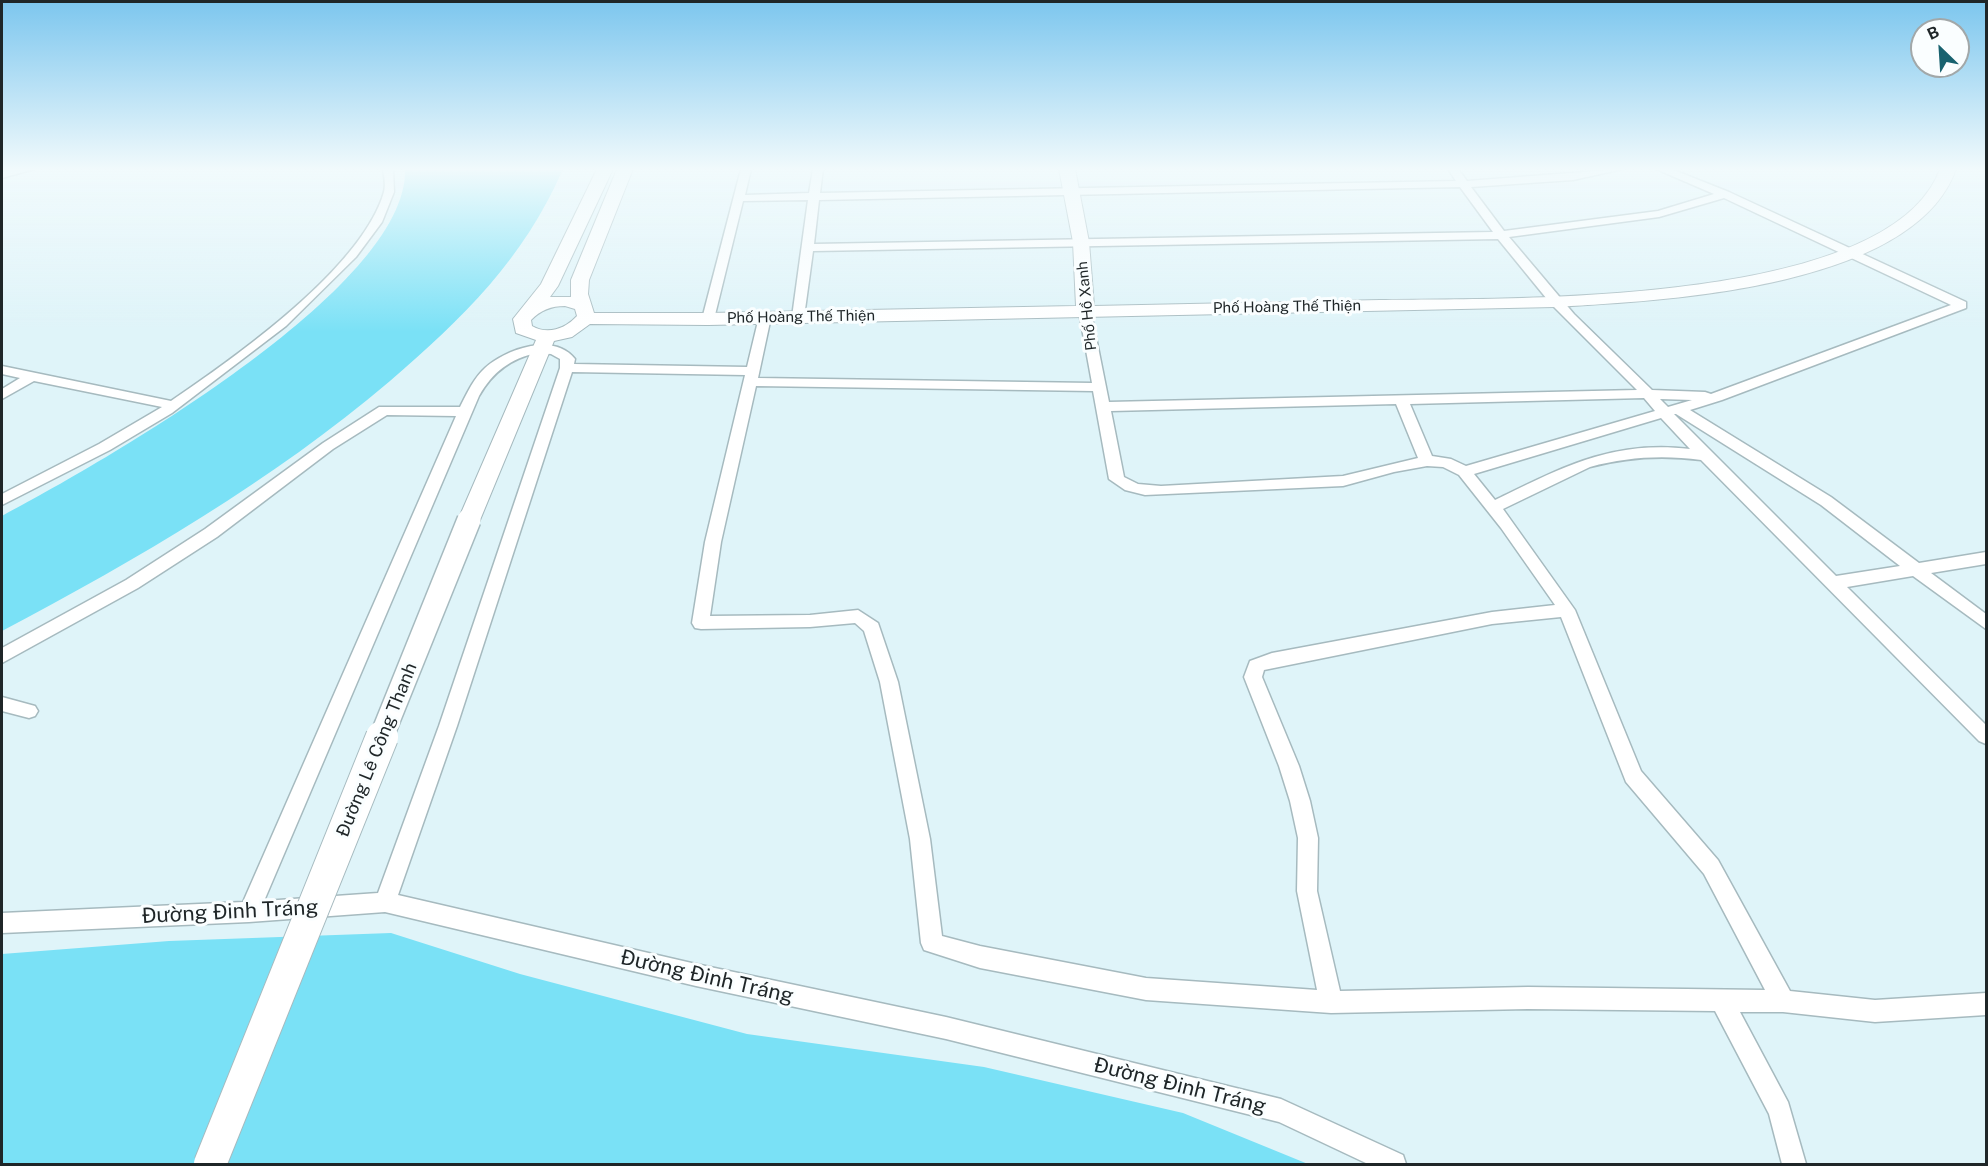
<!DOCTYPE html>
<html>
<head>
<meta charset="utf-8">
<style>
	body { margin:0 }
	#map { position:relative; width:1988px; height:1166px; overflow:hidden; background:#dff4f9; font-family:"Public Sans",sans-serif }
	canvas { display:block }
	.frame { position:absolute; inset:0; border:3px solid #1f2628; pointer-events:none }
	.north { position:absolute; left:1910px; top:18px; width:60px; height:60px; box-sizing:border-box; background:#fafeff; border:2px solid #a2a8a9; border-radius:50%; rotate:335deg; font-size:16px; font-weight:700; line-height:24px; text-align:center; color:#1f2628 }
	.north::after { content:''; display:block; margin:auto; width:21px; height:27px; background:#18626f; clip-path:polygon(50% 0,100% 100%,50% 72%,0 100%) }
</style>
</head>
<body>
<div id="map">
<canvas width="1988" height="1166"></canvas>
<div class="frame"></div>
<div class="north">B</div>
</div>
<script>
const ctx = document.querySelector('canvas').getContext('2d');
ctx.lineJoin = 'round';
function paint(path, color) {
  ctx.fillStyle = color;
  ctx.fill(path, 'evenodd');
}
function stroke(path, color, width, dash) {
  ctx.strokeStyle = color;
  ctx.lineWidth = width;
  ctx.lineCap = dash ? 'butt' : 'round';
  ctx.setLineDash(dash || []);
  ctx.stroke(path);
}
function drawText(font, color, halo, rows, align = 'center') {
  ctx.font = font + ' "Public Sans",sans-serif';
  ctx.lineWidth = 6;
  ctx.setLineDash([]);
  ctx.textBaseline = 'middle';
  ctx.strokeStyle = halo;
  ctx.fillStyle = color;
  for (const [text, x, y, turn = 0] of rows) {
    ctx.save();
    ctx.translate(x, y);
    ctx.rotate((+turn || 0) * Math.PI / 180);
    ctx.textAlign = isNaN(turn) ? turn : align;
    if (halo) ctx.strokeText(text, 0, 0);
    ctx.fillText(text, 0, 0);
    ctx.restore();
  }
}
paint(new Path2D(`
	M 405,169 L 563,169 C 524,259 463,318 390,381 C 272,481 138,559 2,631 L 2,516 C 98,465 409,289 405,169 Z
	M 391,933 L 520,974 L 747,1034 L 984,1067 L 1183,1113 L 1308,1164 L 2,1164 L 2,954 L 169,941 Z`), '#7ae1f6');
const street = new Path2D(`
	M 14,169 L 34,169 L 2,178 L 2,172 Z
	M 383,169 L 393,169 L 394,192 L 382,222 L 356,257 L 286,326 L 172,413 L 110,450 L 2,505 L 2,494 L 99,444 L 162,407 L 34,381 L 2,399 L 2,389 L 20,378 L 2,374 L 2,366 L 171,401 C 236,357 362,268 384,192 C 386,184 384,176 383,169 Z
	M 741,169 L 751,169 L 745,195 L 809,193 L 813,169 L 823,169 L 820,193 L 1456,181 L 1448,169 L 1458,169 L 1467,181 L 1623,169 L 1573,180 L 1471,187 L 1504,231 L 1658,211 L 1714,194 L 1656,169 L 1671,169 L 1729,192 L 1966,302 L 1966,308 L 1722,400 L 1690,410 L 1831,497 L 1919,563 L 1986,552 L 1986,564 L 1931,573 L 1986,614 L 1986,629 L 1913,576 L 1847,587 L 1986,725 L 1986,744 L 1979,741 L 1701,460 C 1663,455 1627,457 1590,467 L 1503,509 L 1575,610 L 1641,771 L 1718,860 L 1790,991 L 1875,1000 L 1986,993 L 1986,1015 L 1875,1022 L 1783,1012 L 1740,1012 L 1788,1102 L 1806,1164 L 1782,1164 L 1769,1114 L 1715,1011 L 1528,1009 L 1331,1013 L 1146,1000 L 980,968 L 924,950 L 921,943 L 910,839 L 880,682 L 864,631 L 855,623 L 810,627 L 701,629 L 695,628 L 692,623 L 705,542 L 745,375 L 572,372 L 457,726 L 398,895 L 696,964 L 946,1017 L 1281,1099 L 1403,1155 L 1406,1164 L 1368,1164 L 1279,1122 L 946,1039 L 696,986 L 385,912 L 249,922 L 2,933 L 2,913 L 243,902 L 456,416 L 387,415 L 333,449 L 217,537 L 138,588 L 2,663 L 2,648 L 126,580 L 205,529 L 323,443 L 379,407 L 460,407 C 467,393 474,378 485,368 C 506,349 554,332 575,359 L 574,364 L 747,367 L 759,317 L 765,313 L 771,317 L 758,378 L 1092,383 L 1079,312 L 1085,308 L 1091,312 L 1109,402 L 1637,390 L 1551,304 L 1498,239 L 813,251 L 804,317 L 798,321 L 792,317 L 808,200 L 743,201 L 714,319 L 708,323 L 702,319 ZM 1460,187 L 1493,232 L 814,244 L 819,200 ZM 1724,198 L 1951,305 L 1711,394 L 1705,392 L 1652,390 L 1574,314 L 1509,237 L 1659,217 ZM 538,353 L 551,354 L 560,359 L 560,368 L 439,726 L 378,893 L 264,901 L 479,396 C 492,373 510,358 538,353 ZM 756,386 L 1093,391 L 1109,479 L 1125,490 L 1145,495 L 1343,486 L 1394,472 L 1427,466 L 1443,467 L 1459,475 L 1501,528 L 1555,605 L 1492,612 L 1272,653 L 1250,661 L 1244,677 L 1279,766 L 1290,801 L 1298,838 L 1297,891 L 1317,990 L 1146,978 L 980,946 L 942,936 L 930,839 L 898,682 L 878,623 L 858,610 L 810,615 L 710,616 L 721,542 ZM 1644,398 L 1655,411 L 1466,466 L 1451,459 L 1432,456 L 1410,404 ZM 1660,399 L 1692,400 L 1668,407 ZM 1396,404 L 1418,458 L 1343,476 L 1161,486 L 1138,484 L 1124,477 L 1111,411 ZM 1674,414 L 1676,414 L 1821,505 L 1900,566 L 1836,576 ZM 1661,418 L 1690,449 C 1612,440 1563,467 1495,500 L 1474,474 ZM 1561,617 L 1626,782 L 1704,874 L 1765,990 L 1528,987 L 1340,991 L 1317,891 L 1318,838 L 1310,801 L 1299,766 L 1262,677 L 1264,670 L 1492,624 Z
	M 2,697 L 35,706 L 38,711 L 35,716 L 29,718 L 2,711 Z`);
const secondary = new Path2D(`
	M 597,169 L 613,169 L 558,286 L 550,297 L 571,297 L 571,280 L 617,169 L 633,169 L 589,280 L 588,294 L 594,313 L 708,313 L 1076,306 L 1073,242 L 1059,169 L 1075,169 L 1089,242 L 1094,306 C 1189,304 1284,302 1380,300 C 1504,298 1889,308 1940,169 L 1956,169 C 1914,289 1661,301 1555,307 L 708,325 L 590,324 L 572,337 L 554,341 L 480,520 L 477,526 L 469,528 L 461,526 L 458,520 L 536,340 L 516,333 L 513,319 L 541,284 ZM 565,306 L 575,309 L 577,316 C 565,329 548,335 532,326 L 531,320 C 541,310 551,306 565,306 Z`);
stroke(street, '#a6babf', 3);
stroke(secondary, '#a6babf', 2);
paint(street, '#fff');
paint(secondary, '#fff');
const secondaryBridgeFar1 = new Path2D(`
	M 381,738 L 469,520`);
const secondaryBridge = new Path2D(`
	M 210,1164 L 382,737`);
stroke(secondaryBridgeFar1, '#a6babf', 26, []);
stroke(secondaryBridge, '#a6babf', 34, []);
stroke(secondaryBridgeFar1, '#fff', 23);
stroke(secondaryBridge, '#fff', 32);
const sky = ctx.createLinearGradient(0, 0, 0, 332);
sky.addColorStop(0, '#7cc6ee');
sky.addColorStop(0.51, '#f1fafc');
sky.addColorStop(1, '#f1fafc00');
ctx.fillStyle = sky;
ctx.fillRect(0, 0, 1988, 332);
drawText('15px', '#1f2628', '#fafeff', [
	["Phố Hồ Xanh",1087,306,-96],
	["Phố Hoàng Thế Thiện",1287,307,-1],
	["Phố Hoàng Thế Thiện",801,317,-1]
]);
drawText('18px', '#1f2628', '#fafeff', [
	["Đường Lê Công Thanh",377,750,-68]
]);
drawText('21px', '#1f2628', '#fafeff', [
	["Đường Đinh Tráng",230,912,-3],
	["Đường Đinh Tráng",707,977,13],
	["Đường Đinh Tráng",1180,1086,14]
]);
</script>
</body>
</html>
